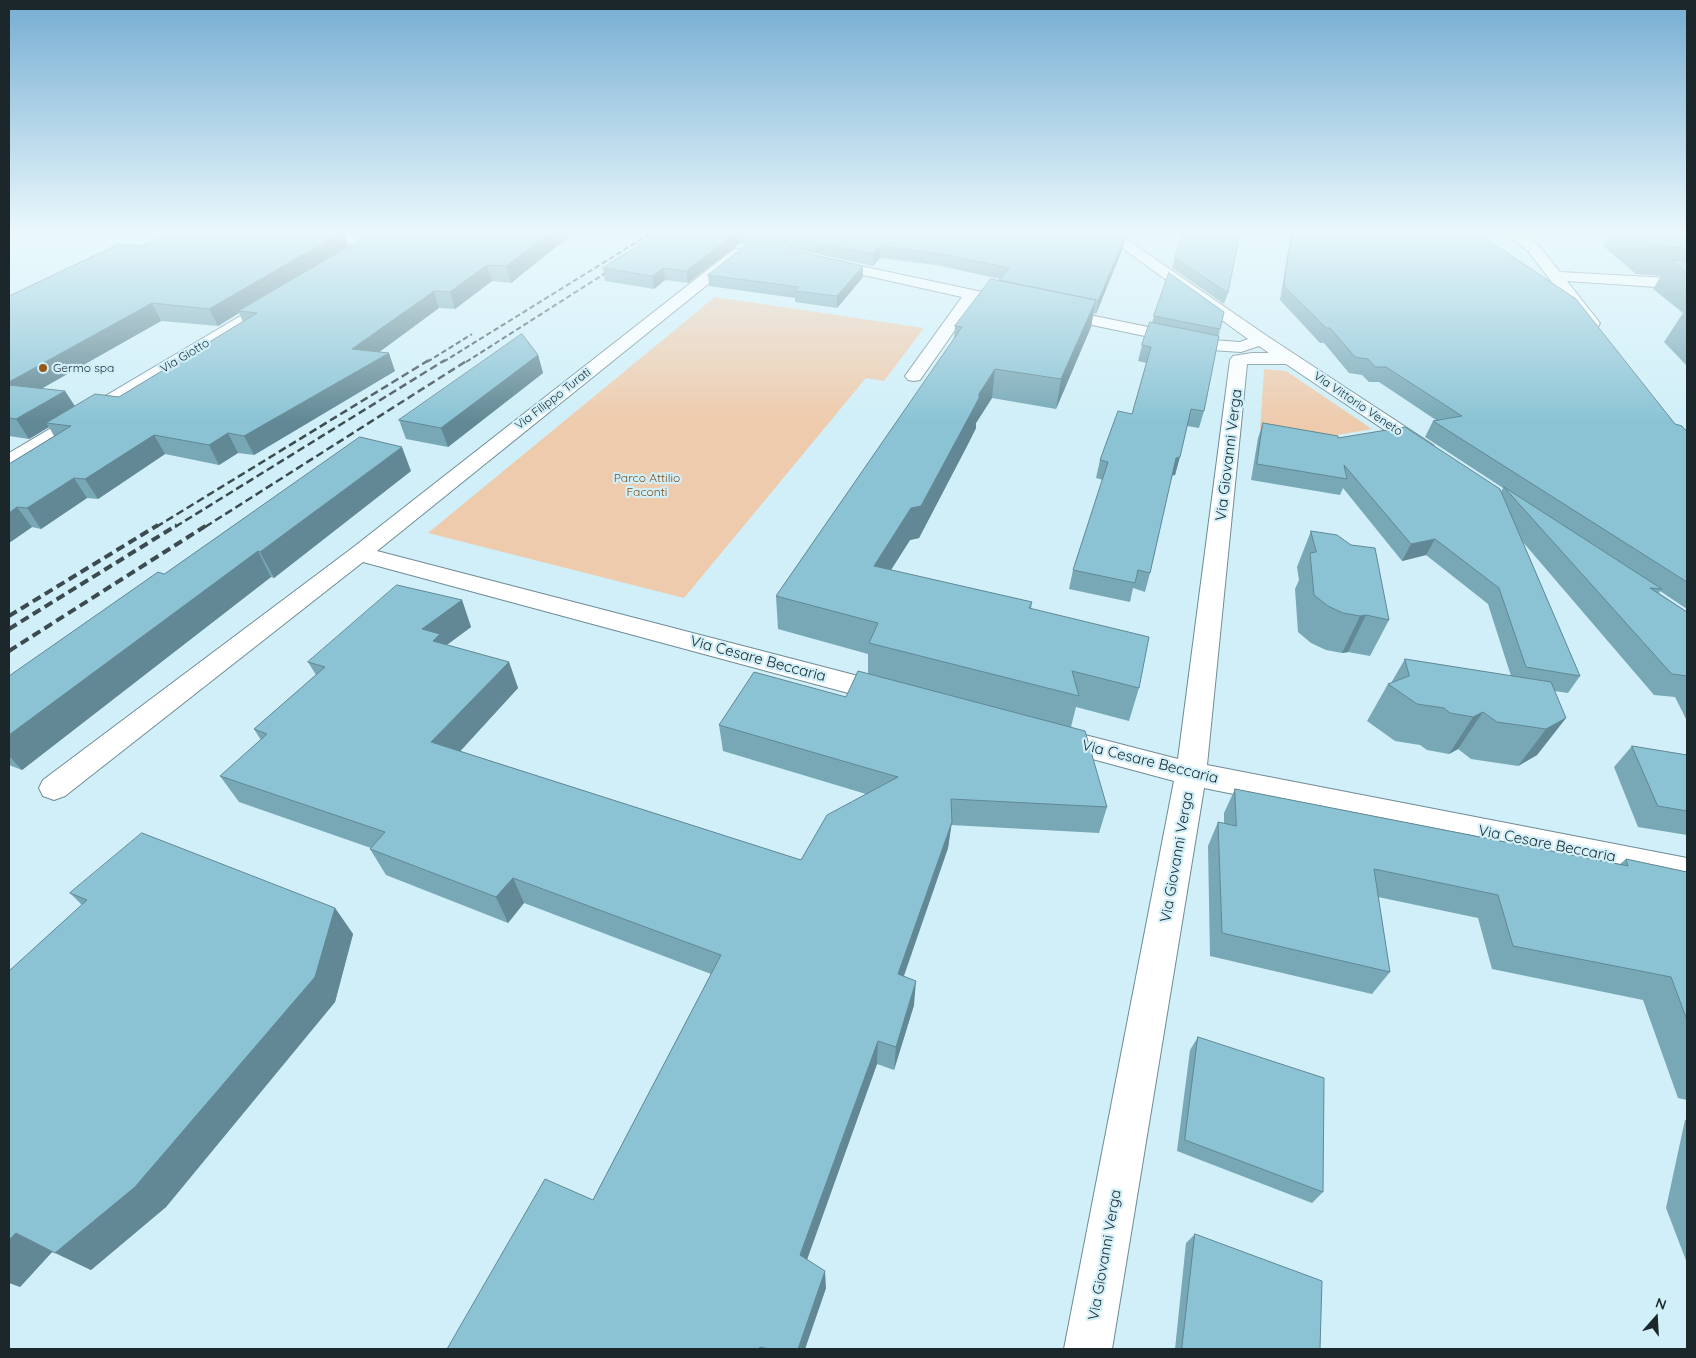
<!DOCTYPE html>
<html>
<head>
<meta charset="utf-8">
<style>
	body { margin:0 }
	#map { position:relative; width:1696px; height:1358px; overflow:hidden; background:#d0eff8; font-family:Quicksand,sans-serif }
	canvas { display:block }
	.frame { position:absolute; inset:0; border:10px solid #1b272b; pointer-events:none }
	.north { position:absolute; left:1631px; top:1293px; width:50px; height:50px; -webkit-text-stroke:4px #d0eff8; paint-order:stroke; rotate:19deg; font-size:14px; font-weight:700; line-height:20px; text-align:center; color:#1b272b }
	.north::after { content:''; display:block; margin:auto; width:18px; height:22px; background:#1b272b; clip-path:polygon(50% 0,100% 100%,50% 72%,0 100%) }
</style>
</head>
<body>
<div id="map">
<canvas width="1696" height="1358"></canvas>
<div class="frame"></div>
<div class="north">N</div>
</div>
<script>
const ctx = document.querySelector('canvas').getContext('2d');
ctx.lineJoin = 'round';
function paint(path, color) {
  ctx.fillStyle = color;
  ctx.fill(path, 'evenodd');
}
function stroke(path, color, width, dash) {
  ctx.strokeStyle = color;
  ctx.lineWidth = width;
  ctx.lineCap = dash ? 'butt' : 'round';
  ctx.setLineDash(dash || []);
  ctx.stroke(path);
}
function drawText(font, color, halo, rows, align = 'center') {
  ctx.font = font + ' Quicksand,sans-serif';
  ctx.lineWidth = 4.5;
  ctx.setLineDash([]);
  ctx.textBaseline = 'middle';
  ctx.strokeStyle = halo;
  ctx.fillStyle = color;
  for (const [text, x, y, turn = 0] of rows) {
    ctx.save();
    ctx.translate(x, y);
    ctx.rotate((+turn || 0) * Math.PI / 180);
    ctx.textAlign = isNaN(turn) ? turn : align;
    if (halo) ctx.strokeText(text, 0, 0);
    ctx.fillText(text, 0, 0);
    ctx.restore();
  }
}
paint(new Path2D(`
	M 715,297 L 924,328 L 884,381 L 866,378 L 684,598 L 428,533 Z
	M 1264,369 L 1286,371 L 1372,429 L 1314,439 L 1260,430 Z`), '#eecbad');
const minor = new Path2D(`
	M 377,232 L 394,232 L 358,258 L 348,258 L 346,255 L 348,252 Z
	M 1100,232 L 1116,232 L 1267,336 L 1433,445 L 1436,449 L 1433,453 L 1426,455 L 1419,453 L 1286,364 L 1247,364 L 1207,765 L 1687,858 L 1687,886 L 1204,788 L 1112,1349 L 1064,1349 L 1174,781 L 1044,746 L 1039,738 L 1044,730 L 1054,727 L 1178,759 L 1230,360 L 1233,356 L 1252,353 L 1269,353 L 1259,346 L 1241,352 L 1212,350 L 1049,316 L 1047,313 L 1049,310 L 1055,308 L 1212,340 L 1240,342 L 1248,339 Z
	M 1503,232 L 1520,232 L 1538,245 L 1560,272 L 1687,279 L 1687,289 L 1567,281 L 1600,323 L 1598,327 L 1586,327 L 1528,251 Z
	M 738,249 L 743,250 L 745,253 L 743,256 L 377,551 L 889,684 L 899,687 L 903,694 L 899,701 L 889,704 L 363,562 L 65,796 L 54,800 L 43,796 L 39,788 L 43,780 L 351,549 L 733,250 Z
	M 828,259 L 1015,299 L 1021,301 L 1023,304 L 1021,307 L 1015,309 L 976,300 L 920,380 L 914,381 L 908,380 L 905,376 L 962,297 L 823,266 L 821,263 L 823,260 Z
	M 275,297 L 281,299 L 283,302 L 281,305 L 16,466 L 9,468 L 9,453 L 269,299 Z`);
stroke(minor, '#6f8c95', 2);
paint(minor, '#fff');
stroke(new Path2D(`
	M 427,362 L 472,334
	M 443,362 L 653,232
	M 466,362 L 615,267`), '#3c4b50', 2, [5.5, 3]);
stroke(new Path2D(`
	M 156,527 L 429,360
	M 175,527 L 445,360
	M 205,527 L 468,360`), '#3c4b50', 2.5, [8, 4]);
stroke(new Path2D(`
	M 9,616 L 158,525
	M 9,629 L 177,525
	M 9,651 L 207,525`), '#3c4b50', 4, [9, 5]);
paint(new Path2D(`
	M 660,232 L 1094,232 L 1125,238 L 1122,250 L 1096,314 L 1093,313 L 1091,327 L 1056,409 L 992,398 L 976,423 L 976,428 L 967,446 L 919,538 L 910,540 L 891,570 L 1032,602 L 1031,609 L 1139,688 L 1129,721 L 1076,707 L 1071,727 L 1107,807 L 1099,833 L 951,825 L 948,848 L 904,976 L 914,1005 L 894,1070 L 877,1064 L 807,1260 L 826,1288 L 805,1349 L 447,1349 L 593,1200 L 711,974 L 524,903 L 508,923 L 386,875 L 370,849 L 371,848 L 239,802 L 220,776 L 261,740 L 254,729 L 316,675 L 308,662 L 462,600 L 471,627 L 447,645 L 509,662 L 518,688 L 460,751 L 801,860 L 866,794 L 723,751 L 719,725 L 846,697 L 868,674 L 868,654 L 778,629 L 776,596 L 954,340 L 955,326 L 1000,279 L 936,265 L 880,258 L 873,266 L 762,242 L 739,244 L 688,283 L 665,280 L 654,289 L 605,281 L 603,268 Z
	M 1291,232 L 1476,232 L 1675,424 L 1687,432 L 1687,609 L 1660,591 L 1659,593 L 1687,612 L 1687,721 L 1675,697 L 1654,695 L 1522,541 L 1580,676 L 1568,693 L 1554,691 L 1566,718 L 1537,755 L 1518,766 L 1471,759 L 1458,749 L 1449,754 L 1427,750 L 1420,745 L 1395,741 L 1367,721 L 1388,684 L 1391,683 L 1405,659 L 1511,676 L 1488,604 L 1426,555 L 1402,561 L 1343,488 L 1340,495 L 1251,480 L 1258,438 L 1263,423 L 1338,438 L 1501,492 L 1503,488 L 1425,437 L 1433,421 L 1436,420 L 1379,382 L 1369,382 L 1362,375 L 1349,373 L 1324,343 L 1320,343 L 1280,300 Z
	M 1610,232 L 1687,232 L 1687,366 L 1664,342 L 1683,313 L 1653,289 L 1661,276 L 1636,274 L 1603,246 Z
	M 572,234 L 511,283 L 492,281 L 455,309 L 439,308 L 379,352 L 395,371 L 254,455 L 238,453 L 219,465 L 165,454 L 98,499 L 87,498 L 41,529 L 32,527 L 9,543 L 9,464 L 54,436 L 49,427 L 29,439 L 9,436 L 9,296 L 141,246 L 349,246 L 389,235 ZM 239,313 L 243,322 L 119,397 L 75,406 L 65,391 L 41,389 L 161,321 L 218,326 Z
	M 1175,258 L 1228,293 L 1224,304 L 1172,268 Z
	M 708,275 L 863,277 L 837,308 L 795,302 L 795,298 L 709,286 Z
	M 1154,316 L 1220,329 L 1204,411 L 1199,428 L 1187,426 L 1175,475 L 1172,475 L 1150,573 L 1145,592 L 1133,588 L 1130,602 L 1069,589 L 1073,570 L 1103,480 L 1096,478 L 1100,460 L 1132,414 L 1146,363 L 1138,361 L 1142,345 L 1152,323 Z
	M 538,355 L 543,373 L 448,447 L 406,439 L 399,420 Z
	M 411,471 L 274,578 L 271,577 L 22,770 L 9,765 L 9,676 L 164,574 Z
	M 1311,531 L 1389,620 L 1370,656 L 1348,652 L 1342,653 L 1326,650 L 1311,643 L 1298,632 L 1295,589 L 1299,580 L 1297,567 Z
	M 1632,746 L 1687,755 L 1687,835 L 1638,827 L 1614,767 Z
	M 1235,789 L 1620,864 L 1626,859 L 1687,872 L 1687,1100 L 1678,1098 L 1643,1000 L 1492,969 L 1478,918 L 1378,897 L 1390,972 L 1372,994 L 1210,956 L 1208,846 L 1218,822 L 1224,823 L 1224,813 Z
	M 70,893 L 335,908 L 353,934 L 335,1002 L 166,1207 L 91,1270 L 53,1251 L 20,1287 L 82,905 Z
	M 1198,1037 L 1323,1192 L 1312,1203 L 1177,1151 L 1190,1050 Z
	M 1687,1119 L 1687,1263 L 1666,1208 L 1685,1120 Z
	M 1195,1234 L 1320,1349 L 1175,1349 L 1186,1243 Z`), '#78a8b6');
paint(new Path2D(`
	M 342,232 L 343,232 L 349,247 L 238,311 L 239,313 L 218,326 L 209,309 Z
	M 552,232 L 572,232 L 572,234 L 511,283 L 506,266 Z
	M 737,232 L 738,232 L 739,244 L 688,283 L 686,271 Z
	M 1125,238 L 1122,250 L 1096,314 L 1098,301 Z
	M 880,246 L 880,258 L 873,266 L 873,254 Z
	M 487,265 L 492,281 L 455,309 L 450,292 Z
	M 863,266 L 863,277 L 837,308 L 837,296 Z
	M 663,268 L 665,280 L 654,289 L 652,276 Z
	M 434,291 L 439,308 L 359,367 L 352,349 Z
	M 1096,300 L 1091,327 L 1056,409 L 1061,379 Z
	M 152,303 L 161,321 L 16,403 L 9,393 L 9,382 Z
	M 389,353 L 395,371 L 254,455 L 244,436 Z
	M 538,355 L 543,373 L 448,447 L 441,428 Z
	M 995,369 L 992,398 L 976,423 L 976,428 L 967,446 L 919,538 L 910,540 L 873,598 L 874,566 L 979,394 Z
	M 65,391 L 77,410 L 46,423 L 49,427 L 29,439 L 16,419 Z
	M 228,433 L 238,453 L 219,465 L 209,445 Z
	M 154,435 L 165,454 L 98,499 L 85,479 Z
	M 402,447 L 411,471 L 274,578 L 260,552 Z
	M 1180,457 L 1175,475 L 1171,476 L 1176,458 Z
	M 74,478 L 87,498 L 41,529 L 27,508 Z
	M 17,507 L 32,527 L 9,543 L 9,513 Z
	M 1435,539 L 1426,555 L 1402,561 L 1411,544 Z
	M 258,551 L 271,577 L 22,770 L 9,756 L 9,735 Z
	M 462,600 L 471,627 L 445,646 L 451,660 L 422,629 Z
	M 1366,615 L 1348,652 L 1342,653 L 1360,616 Z
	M 509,662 L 518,688 L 444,769 L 431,742 Z
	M 1483,712 L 1458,749 L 1449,754 L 1473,717 Z
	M 1566,718 L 1537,755 L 1518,766 L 1546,729 Z
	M 952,822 L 948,848 L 896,998 L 898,974 Z
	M 513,878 L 524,903 L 508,923 L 496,897 Z
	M 335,908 L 353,934 L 335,1002 L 166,1207 L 91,1270 L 55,1253 Z
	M 916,981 L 914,1005 L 894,1070 L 896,1047 Z
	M 878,1041 L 877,1064 L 802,1273 L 800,1255 Z
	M 16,1233 L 53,1251 L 20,1287 L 9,1283 L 9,1240 Z
	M 825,1271 L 826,1288 L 805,1349 L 798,1349 Z`), '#618894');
const building = new Path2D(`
	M 171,232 L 342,232 L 209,309 L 152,303 L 9,382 L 9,296 L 119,244 L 141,246 Z
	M 394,232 L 552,232 L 506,266 L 487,265 L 450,292 L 434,291 L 352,349 L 389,353 L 244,436 L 228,433 L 209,445 L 154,435 L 85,479 L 74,478 L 27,508 L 17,507 L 9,513 L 9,464 L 71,426 L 46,423 L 95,394 L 119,397 L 257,313 L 238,311 L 370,234 L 389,235 Z
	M 660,232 L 737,232 L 686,271 L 663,268 L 652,276 L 603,268 Z
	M 770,232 L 1116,232 L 1125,238 L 1098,301 L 1095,300 L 1096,300 L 999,280 L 1009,268 L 936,253 L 880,246 L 873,254 Z
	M 1184,232 L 1240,232 L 1228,293 L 1175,258 Z
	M 1292,232 L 1476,232 L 1576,299 L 1675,424 L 1682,426 L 1687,432 L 1687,582 L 1433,421 L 1462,416 L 1386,367 L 1375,367 L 1368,359 L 1355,357 L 1330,328 L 1326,328 L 1284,286 Z
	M 1635,232 L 1687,232 L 1687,248 L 1653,246 Z
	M 749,243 L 761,243 L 863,266 L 837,296 L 795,291 L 799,287 L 708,275 Z
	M 1671,260 L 1687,261 L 1687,273 Z
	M 1169,273 L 1224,312 L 1220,329 L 1154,316 Z
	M 991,279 L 1096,300 L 1061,379 L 995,369 L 979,394 L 979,398 L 970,415 L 921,506 L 911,508 L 874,566 L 1032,602 L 1029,608 L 1149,637 L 1139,688 L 1072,671 L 1079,696 L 869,643 L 878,623 L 776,596 L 962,327 L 955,326 Z
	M 1150,322 L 1219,336 L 1204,411 L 1191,409 L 1180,457 L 1176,458 L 1150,573 L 1138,570 L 1135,583 L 1073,570 L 1108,462 L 1100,460 L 1118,411 L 1132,414 L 1151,347 L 1142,345 Z
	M 522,334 L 538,355 L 441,428 L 399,420 Z
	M 9,385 L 65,391 L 16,419 L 9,418 Z
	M 1263,423 L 1338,436 L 1338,438 L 1405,427 L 1500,489 L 1580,676 L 1526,667 L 1499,588 L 1435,539 L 1411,544 L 1344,465 L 1347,479 L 1257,464 Z
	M 360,437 L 402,447 L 260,552 L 258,551 L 9,735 L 9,676 L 158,572 L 164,574 Z
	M 1504,487 L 1662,589 L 1650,588 L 1687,612 L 1687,676 L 1672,674 Z
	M 1311,531 L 1337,535 L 1351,545 L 1375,548 L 1389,620 L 1366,615 L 1360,616 L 1343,613 L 1328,606 L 1314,595 L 1310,553 L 1316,552 Z
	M 397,585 L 462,600 L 422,629 L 440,634 L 433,641 L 509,662 L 431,742 L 801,860 L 827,815 L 898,777 L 719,725 L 754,672 L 846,697 L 858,671 L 1085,731 L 1107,807 L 951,799 L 952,822 L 898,974 L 916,981 L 896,1047 L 878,1041 L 800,1255 L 825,1271 L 798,1349 L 769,1349 L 760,1347 L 759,1349 L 447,1349 L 545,1179 L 593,1200 L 721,955 L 513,878 L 496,897 L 370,849 L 385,832 L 220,776 L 267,734 L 254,729 L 325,667 L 308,662 Z
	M 1405,659 L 1551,682 L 1566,718 L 1546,729 L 1497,722 L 1483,712 L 1473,717 L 1450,713 L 1444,708 L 1417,704 L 1388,684 L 1409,676 Z
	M 1632,746 L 1687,755 L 1687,811 L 1658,806 Z
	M 1235,789 L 1628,866 L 1626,859 L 1687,872 L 1687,1020 L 1671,977 L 1513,946 L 1498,895 L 1374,869 L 1390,972 L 1222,933 L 1218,822 L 1236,826 Z
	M 142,833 L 335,908 L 315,977 L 135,1187 L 55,1253 L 16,1233 L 9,1240 L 9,971 L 87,900 L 70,893 Z
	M 1198,1037 L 1324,1078 L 1323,1192 L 1185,1140 Z
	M 1195,1234 L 1322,1281 L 1320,1349 L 1182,1349 Z`);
paint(building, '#8bc3d4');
stroke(building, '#618894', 1);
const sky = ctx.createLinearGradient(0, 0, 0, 422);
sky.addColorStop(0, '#75add2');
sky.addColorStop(0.55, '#eaf8fc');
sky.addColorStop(1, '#eaf8fc00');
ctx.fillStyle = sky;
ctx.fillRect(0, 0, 1696, 422);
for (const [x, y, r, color] of [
	[43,368,5,"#945a19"]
]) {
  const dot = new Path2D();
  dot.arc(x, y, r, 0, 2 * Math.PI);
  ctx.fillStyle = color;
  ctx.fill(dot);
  stroke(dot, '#d0eff8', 2);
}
drawText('12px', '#1b272b', '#d0eff8', [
	["Via Giotto",185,356,-31],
	["Via Filippo Turati",553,399,-38],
	["Via Vittorio Veneto",1358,404,34]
]);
drawText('12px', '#1b272b', '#d0eff8', [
	["Germo spa",53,368]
], 'left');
drawText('12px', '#7c4b16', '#d0eff8', [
	["Parco Attilio",647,478],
	["Faconti",647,492]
]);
drawText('15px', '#1b272b', '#d0eff8', [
	["Via Giovanni Verga",1229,455,-83],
	["Via Cesare Beccaria",758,659,15],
	["Via Cesare Beccaria",1150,762,14],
	["Via Cesare Beccaria",1547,844,11],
	["Via Giovanni Verga",1177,857,-80],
	["Via Giovanni Verga",1105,1255,-80]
]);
</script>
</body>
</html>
